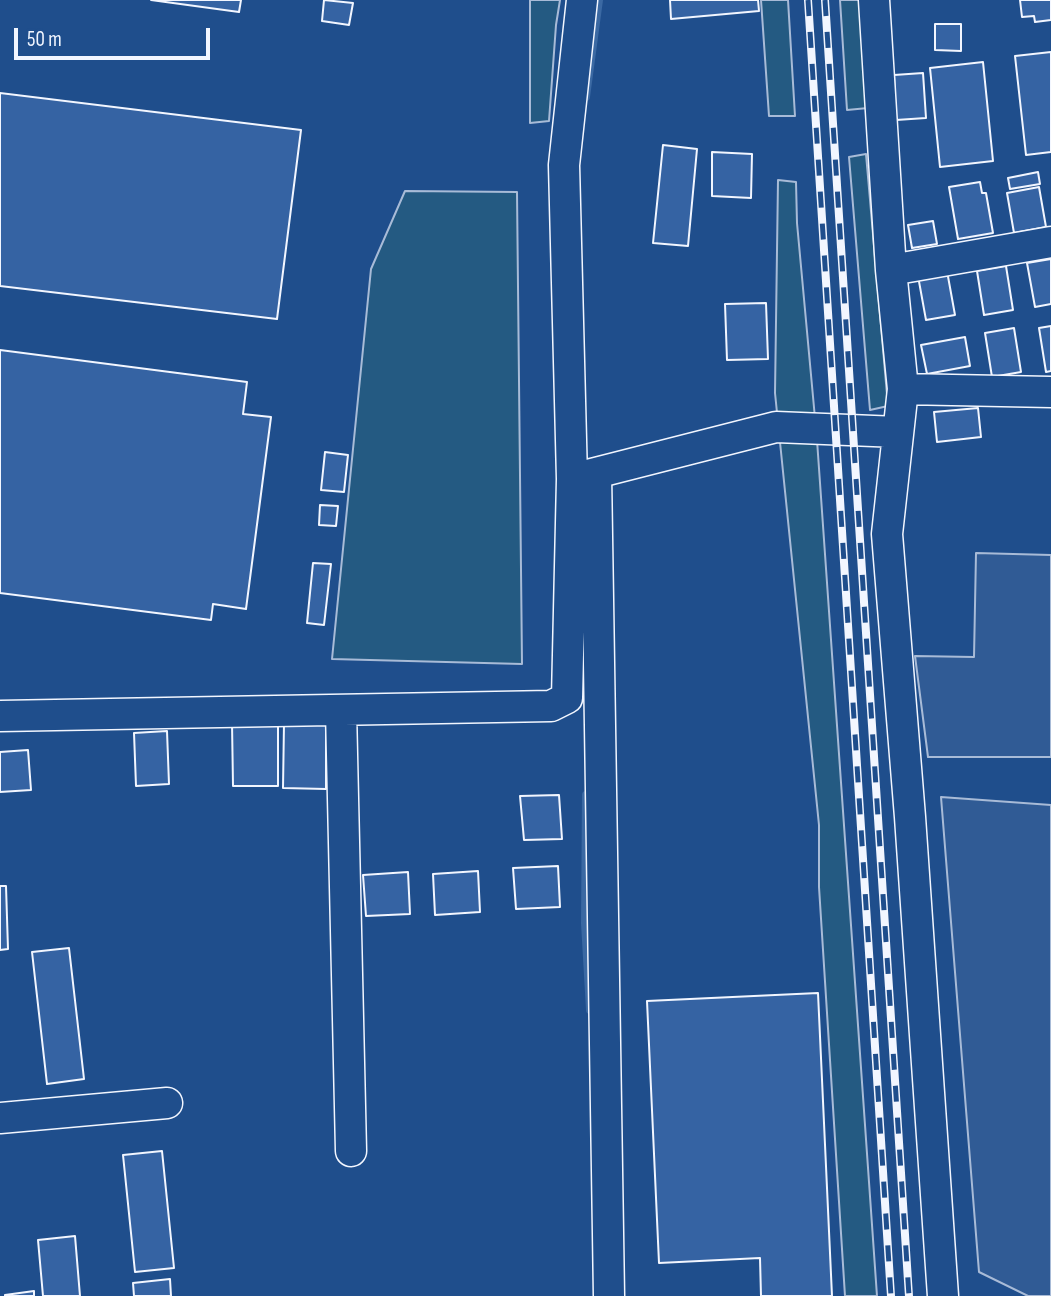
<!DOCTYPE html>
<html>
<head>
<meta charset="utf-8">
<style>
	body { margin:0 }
	#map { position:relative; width:1051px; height:1296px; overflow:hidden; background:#1f4e8c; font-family:"Sofia Sans Condensed",sans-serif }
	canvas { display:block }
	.scale { position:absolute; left:14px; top:28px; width:196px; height:32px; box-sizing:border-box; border:4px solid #f2f6ff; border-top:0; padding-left:9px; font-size:21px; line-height:24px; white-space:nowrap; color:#f2f6ff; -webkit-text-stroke:5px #1f4e8c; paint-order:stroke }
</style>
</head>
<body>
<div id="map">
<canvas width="1051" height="1296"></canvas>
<div class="scale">50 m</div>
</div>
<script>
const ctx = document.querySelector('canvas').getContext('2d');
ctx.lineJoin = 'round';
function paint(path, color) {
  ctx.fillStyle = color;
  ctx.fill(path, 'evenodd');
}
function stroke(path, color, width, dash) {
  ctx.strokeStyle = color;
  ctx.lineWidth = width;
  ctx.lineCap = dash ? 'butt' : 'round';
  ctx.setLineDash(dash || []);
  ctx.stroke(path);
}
const green = new Path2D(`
	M 530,0 L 560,0 L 556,25 L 549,121 L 530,123 Z
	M 761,0 L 788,0 L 795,116 L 769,116 Z
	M 840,0 L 862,0 L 868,108 L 847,110 Z
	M 866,154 L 888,406 L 870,410 L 849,157 Z
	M 778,180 L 796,182 L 797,223 L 817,440 L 877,1296 L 845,1296 L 819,887 L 819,825 L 775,393 Z
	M 405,191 L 517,192 L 522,664 L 332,659 L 371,269 Z`);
paint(green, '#245a82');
stroke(green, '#a8bbd7', 2);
const parking = new Path2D(`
	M 976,553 L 1051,555 L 1051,757 L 928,757 L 915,656 L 974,657 Z
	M 941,797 L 1051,805 L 1051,1296 L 1028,1296 L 979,1272 Z`);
paint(parking, '#305b95');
stroke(parking, '#a8bbd7', 2);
stroke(new Path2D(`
	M 586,97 L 599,0
	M 586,795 L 585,923 L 590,1010`), '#3b69a3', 8);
const building = new Path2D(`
	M 151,0 L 241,0 L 239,12 Z
	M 324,0 L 353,3 L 349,25 L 322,21 Z
	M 670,0 L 758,0 L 759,11 L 671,19 Z
	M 1020,0 L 1051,0 L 1051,20 L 1035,22 L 1034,16 L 1022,17 Z
	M 935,24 L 961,24 L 961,51 L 935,50 Z
	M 1051,52 L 1051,152 L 1026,155 L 1015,56 Z
	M 983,62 L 993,161 L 940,167 L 930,68 Z
	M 923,73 L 926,118 L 896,120 L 894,75 Z
	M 0,93 L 301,130 L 277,319 L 0,286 Z
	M 663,145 L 697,149 L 688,246 L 653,243 Z
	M 712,152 L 752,154 L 751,198 L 712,196 Z
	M 1038,172 L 1040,184 L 1010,189 L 1008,178 Z
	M 980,182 L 982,193 L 986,193 L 993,233 L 958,239 L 949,187 Z
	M 1039,187 L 1046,227 L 1014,233 L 1007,193 Z
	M 933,221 L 937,244 L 912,248 L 908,225 Z
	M 1051,259 L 1051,304 L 1035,307 L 1027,263 Z
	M 1006,266 L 1013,310 L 984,315 L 977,271 Z
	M 947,271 L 955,315 L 926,320 L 918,276 Z
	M 766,303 L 768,359 L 727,360 L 725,304 Z
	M 1051,326 L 1051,371 L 1046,372 L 1039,328 Z
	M 1014,328 L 1021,372 L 992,377 L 985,333 Z
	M 965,337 L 970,366 L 927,374 L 921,345 Z
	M 0,350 L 247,382 L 243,414 L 271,417 L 246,609 L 213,604 L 211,620 L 0,593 Z
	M 978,408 L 981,437 L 937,442 L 934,412 Z
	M 325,452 L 348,455 L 344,492 L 321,490 Z
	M 320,505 L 338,506 L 336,526 L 319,525 Z
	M 313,563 L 331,564 L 324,625 L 307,623 Z
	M 232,723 L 278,723 L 278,786 L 233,786 Z
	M 284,723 L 326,723 L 326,789 L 283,788 Z
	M 167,731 L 169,784 L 136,786 L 134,733 Z
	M 28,750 L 31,790 L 0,792 L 0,752 Z
	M 559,795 L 562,839 L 524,840 L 520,796 Z
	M 558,866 L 560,907 L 516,909 L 513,868 Z
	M 478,871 L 480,912 L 435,915 L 433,874 Z
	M 408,872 L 410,914 L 366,916 L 363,875 Z
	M 0,886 L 6,886 L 8,949 L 0,950 Z
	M 69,948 L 84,1079 L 47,1084 L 32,952 Z
	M 818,993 L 832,1296 L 761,1296 L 760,1258 L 659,1263 L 647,1001 Z
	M 162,1151 L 174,1268 L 135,1272 L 123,1155 Z
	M 75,1236 L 80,1296 L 43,1296 L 38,1240 Z
	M 170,1279 L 171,1296 L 134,1296 L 133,1283 Z
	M 34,1291 L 34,1296 L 5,1296 L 5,1295 Z`);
paint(building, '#3563a3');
stroke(building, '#f2f6ff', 2);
const minor = new Path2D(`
	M 874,0 L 891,270 L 903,389 L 887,534 L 910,817 L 943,1296
	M 891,270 L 1051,242
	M 903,389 L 1051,392
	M 596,473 L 609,1296
	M 576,478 L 776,427 L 898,432
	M 341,710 L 351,1151
	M 0,716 L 551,706 L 567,698 L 572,479 L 564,165 L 582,0
	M 0,1118 L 167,1103`);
stroke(minor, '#f2f6ff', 33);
stroke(minor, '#1f4e8c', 30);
const rail = new Path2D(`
	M 808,0 L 891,1296
	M 825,0 L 909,1296`);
stroke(rail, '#f2f6ff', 8);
stroke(rail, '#1f4e8c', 5, [16]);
</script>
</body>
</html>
